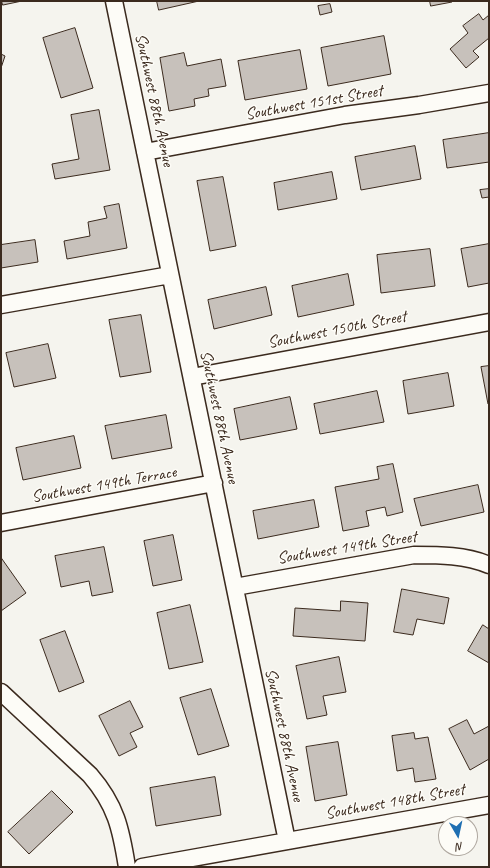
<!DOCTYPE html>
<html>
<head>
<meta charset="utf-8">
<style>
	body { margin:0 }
	#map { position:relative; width:490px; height:868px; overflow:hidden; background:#f5f4ee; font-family:Caveat,sans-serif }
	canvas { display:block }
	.frame { position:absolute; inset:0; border:2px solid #3b2a1e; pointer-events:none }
	.north { position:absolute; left:438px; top:816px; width:40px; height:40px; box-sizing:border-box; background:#fdfcf7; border:1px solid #afa8a0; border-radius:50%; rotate:171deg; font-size:11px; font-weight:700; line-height:16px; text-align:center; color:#3b2a1e }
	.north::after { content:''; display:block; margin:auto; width:14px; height:18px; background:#1f6fb2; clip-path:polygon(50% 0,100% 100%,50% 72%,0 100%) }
</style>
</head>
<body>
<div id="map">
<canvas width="490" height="868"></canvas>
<div class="frame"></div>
<div class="north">N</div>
</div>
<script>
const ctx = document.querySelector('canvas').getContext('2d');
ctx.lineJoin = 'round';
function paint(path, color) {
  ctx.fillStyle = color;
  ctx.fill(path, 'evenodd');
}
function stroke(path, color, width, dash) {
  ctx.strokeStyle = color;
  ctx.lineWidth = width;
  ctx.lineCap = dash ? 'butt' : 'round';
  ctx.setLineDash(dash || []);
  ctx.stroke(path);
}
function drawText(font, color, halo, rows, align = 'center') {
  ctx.font = font + ' Caveat,sans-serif';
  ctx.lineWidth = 3;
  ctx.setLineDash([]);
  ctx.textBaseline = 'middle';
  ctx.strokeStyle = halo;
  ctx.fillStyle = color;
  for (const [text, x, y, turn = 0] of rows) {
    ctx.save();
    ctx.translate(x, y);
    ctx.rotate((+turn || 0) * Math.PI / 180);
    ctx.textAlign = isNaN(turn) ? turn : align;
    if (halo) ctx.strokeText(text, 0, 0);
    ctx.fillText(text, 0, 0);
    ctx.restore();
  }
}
const building = new Path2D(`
	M 2,1 L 22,1 L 3,5 Z
	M 157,1 L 199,1 L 159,10 Z
	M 430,1 L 451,1 L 452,2 L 431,6 Z
	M 330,4 L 332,12 L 320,15 L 318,6 Z
	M 479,14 L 483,20 L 489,15 L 489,38 L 473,51 L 479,57 L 466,68 L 450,49 L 468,33 L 463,26 Z
	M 75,28 L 93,88 L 61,98 L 43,38 Z
	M 384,36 L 391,74 L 328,86 L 321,48 Z
	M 300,50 L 307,89 L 245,100 L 238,61 Z
	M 184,53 L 187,66 L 221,59 L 226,86 L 208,89 L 209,96 L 194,99 L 195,106 L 169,111 L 160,58 Z
	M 1,54 L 5,56 L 1,68 Z
	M 99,110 L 110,170 L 55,179 L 52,164 L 79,159 L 71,115 Z
	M 489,133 L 489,162 L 447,168 L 443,140 Z
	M 415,146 L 421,179 L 361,190 L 355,157 Z
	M 332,172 L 337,199 L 278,210 L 274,183 Z
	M 223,177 L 236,246 L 210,251 L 197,181 Z
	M 489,189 L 489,197 L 482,198 L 480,190 Z
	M 119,204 L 127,248 L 67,259 L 64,241 L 90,236 L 88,222 L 107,218 L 104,207 Z
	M 35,240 L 38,262 L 1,268 L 1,245 Z
	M 489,244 L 489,283 L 468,287 L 461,249 Z
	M 430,249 L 435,286 L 381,293 L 377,255 Z
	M 348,274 L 354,305 L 298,317 L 292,286 Z
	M 266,287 L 272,315 L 214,329 L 208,300 Z
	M 141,315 L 151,372 L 120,377 L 109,320 Z
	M 48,344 L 56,378 L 14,387 L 6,353 Z
	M 489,366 L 489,404 L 488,404 L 481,367 Z
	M 448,373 L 454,406 L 408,414 L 403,381 Z
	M 377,391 L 384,422 L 320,434 L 314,404 Z
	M 290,397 L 297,429 L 240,440 L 234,409 Z
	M 166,415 L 172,448 L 112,459 L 105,426 Z
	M 74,436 L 81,468 L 23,480 L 16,448 Z
	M 393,464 L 403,512 L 387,516 L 385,507 L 366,511 L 369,526 L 343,531 L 335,487 L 379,479 L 377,467 Z
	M 478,485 L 484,512 L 421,526 L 414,499 Z
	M 314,500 L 319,527 L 258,539 L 253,511 Z
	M 173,535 L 182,580 L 153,586 L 144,541 Z
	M 104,547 L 113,592 L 92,596 L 89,581 L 61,587 L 55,556 Z
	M 2,559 L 26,593 L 1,611 L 1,560 Z
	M 402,589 L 449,598 L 444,624 L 417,619 L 413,635 L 394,632 Z
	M 341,601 L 368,603 L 365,641 L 293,636 L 295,608 L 340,611 Z
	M 190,605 L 203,662 L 169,669 L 157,613 Z
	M 483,625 L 489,629 L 489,663 L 468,651 Z
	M 65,631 L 84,682 L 59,692 L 40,640 Z
	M 339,657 L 346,692 L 323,696 L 327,715 L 307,719 L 296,666 Z
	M 211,689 L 229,746 L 198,755 L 180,698 Z
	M 130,701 L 143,727 L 130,733 L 137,747 L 119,756 L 99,716 Z
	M 467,720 L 474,734 L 489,726 L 489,759 L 470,770 L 449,729 Z
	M 414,733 L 415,739 L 428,737 L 436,779 L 415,782 L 413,768 L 397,771 L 392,736 Z
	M 338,742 L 347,795 L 315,801 L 306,747 Z
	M 215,777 L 221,815 L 156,826 L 150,788 Z
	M 52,791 L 73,812 L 29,854 L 8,832 Z`);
paint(building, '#c7c1bb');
stroke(building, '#3b2a1e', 1);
const street = new Path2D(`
	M 114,1 L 287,841
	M 145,152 L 345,115 L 419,105 L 489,93
	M 1,305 L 170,275
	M 192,377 L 489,322
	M 1,523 L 214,483
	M 235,587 L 414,555 C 439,555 466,555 489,565
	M 1,692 L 90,775 C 116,805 121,829 127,867
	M 142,867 L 489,805`);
stroke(street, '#3b2a1e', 19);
stroke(street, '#fdfcf7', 16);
drawText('17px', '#3b2a1e', '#fdfcf7', [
	["Southwest 88th Avenue",154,100,78],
	["Southwest 151st Street",314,103,-10],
	["Southwest 150th Street",337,330,-11],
	["Southwest 88th Avenue",219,417,78],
	["Southwest 149th Terrace",104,485,-10],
	["Southwest 149th Street",347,548,-9],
	["Southwest 88th Avenue",284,735,78],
	["Southwest 148th Street",395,802,-10]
]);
</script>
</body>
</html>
